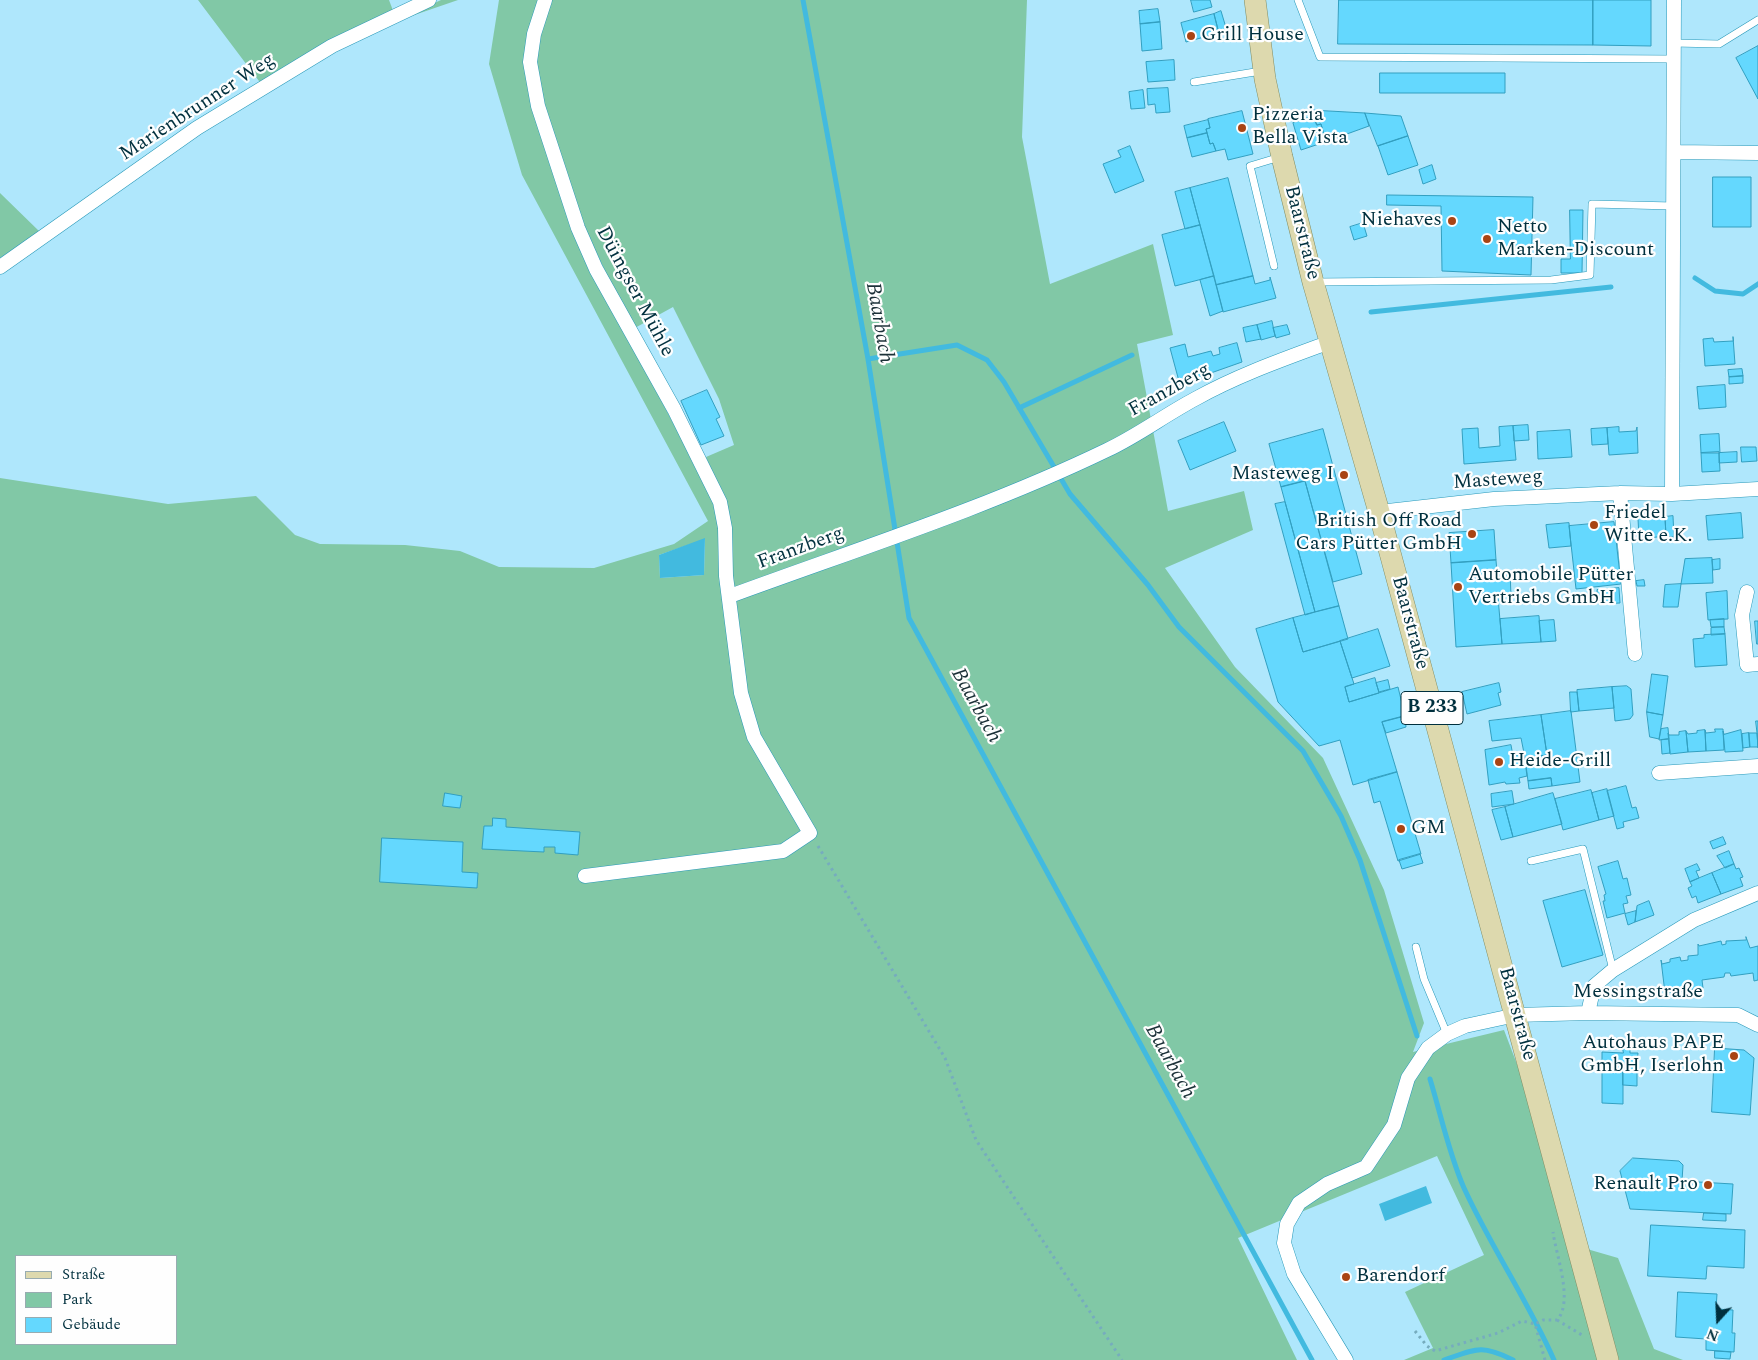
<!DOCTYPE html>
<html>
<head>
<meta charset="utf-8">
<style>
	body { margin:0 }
	#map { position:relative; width:1758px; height:1360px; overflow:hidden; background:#afe7fc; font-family:Spectral,serif }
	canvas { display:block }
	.legend { position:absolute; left:15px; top:1255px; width:162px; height:90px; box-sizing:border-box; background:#fefefe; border:1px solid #98acb1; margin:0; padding:6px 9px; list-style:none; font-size:15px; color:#00303e }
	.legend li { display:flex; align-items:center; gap:10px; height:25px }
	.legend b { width:25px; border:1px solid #98acb1 }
	.north { position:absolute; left:1693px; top:1295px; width:50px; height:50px; -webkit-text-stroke:4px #fefefe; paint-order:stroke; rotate:200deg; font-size:14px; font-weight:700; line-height:20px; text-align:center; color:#00303e }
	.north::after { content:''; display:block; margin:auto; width:18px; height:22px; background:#00303e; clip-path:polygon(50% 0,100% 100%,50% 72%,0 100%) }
</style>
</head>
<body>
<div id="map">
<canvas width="1758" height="1360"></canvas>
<ul class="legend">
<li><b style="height:6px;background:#ddd9ae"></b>Straße</li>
<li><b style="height:14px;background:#81c8a6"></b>Park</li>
<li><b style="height:14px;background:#64d8fe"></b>Gebäude</li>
</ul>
<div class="north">N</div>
</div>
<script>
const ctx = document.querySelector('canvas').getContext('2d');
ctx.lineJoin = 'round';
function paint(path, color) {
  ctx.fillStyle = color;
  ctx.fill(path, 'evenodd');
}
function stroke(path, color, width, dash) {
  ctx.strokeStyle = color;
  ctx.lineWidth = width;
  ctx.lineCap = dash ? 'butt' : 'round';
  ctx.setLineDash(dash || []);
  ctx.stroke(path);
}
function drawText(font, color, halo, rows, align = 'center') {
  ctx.font = font + ' Spectral,serif';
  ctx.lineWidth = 4.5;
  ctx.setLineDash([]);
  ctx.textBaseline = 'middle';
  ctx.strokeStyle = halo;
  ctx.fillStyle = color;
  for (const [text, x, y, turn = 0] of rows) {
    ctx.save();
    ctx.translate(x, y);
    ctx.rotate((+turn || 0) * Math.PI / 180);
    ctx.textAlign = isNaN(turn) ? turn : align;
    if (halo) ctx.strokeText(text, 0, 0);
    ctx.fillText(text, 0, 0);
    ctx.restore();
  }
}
paint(new Path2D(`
	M 198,0 L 389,0 L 395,16 L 262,85 Z
	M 441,0 L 458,0 L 394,22 Z
	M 499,0 L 541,0 L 530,38 L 527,66 L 534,110 L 572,230 L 717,507 L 723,591 L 732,653 L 737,652 L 728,528 L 723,499 L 706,457 L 734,445 L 719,399 L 673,307 L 633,329 L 584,227 L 578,228 C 562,179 534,113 531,63 C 530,43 537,18 545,0 L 1027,0 L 1022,137 L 1050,284 L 1153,244 L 1173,335 L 1137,344 L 1168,511 L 1244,491 L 1253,530 L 1165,568 L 1235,667 L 1323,758 L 1384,890 L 1424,1023 L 1413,1052 L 1504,1030 L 1587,1249 L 1618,1258 L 1654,1349 L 1683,1360 L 1404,1360 L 1433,1348 L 1405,1292 L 1484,1255 L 1437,1156 L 1238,1238 L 1297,1360 L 0,1360 L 0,478 L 168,504 L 256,496 L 295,535 L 320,544 L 405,545 L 460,551 L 499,567 L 594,568 L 674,544 L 708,521 L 522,175 L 489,64 ZM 705,539 L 704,575 L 660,578 L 659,555 ZM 16,1256 L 176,1256 L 176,1344 L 16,1344 Z
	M 0,193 L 40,232 L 0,258 Z`), '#81c8a6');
paint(new Path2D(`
	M 705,538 L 704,575 L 660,578 L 659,555 Z
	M 1426,1186 L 1432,1203 L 1385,1221 L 1379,1204 Z`), '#42badf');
stroke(new Path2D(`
	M 803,0 L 868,359 L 909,618 L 1312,1360
	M 1695,278 L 1715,291 L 1743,294 L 1758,284
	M 1371,312 L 1611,287
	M 868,359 L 957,345 L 987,360 L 1004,382 L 1070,494 L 1148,585 L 1179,627 L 1303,751 L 1341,816 L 1360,860 L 1417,1036
	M 1019,408 L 1132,355
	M 1430,1079 C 1441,1115 1449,1154 1464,1188 C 1491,1247 1528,1301 1554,1360
	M 1444,1360 C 1476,1349 1481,1344 1513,1360`), '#42badf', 5);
const building = new Path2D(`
	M 1191,0 L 1210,0 L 1212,7 L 1194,12 Z
	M 1339,0 L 1593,0 L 1593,45 L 1338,44 Z
	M 1593,0 L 1651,0 L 1651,46 L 1593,45 Z
	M 1158,9 L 1160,22 L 1140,24 L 1139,11 Z
	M 1221,11 L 1227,31 L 1219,34 L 1214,14 Z
	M 1214,14 L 1219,33 L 1186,42 L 1181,23 Z
	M 1160,22 L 1162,49 L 1142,51 L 1140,24 Z
	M 1758,46 L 1758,99 L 1736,58 Z
	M 1174,60 L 1175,80 L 1148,82 L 1146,62 Z
	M 1380,73 L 1505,73 L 1505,93 L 1380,93 Z
	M 1168,88 L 1170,112 L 1156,113 L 1155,104 L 1148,105 L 1147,89 Z
	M 1143,90 L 1145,108 L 1131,109 L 1129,92 Z
	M 1311,110 L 1365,113 L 1369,126 L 1322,143 L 1320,136 L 1324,135 L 1321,124 L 1317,125 Z
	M 1242,111 L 1253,154 L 1228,160 L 1225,149 L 1216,151 L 1213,143 L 1210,144 L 1206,129 L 1210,128 L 1208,119 Z
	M 1365,113 L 1401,116 L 1408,136 L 1378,146 Z
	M 1314,116 L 1317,125 L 1321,124 L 1324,135 L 1320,136 L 1322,143 L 1301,150 L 1293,123 Z
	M 1208,120 L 1210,128 L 1206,129 L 1207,133 L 1187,138 L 1184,126 Z
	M 1207,133 L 1210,144 L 1213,143 L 1216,151 L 1192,157 L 1187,138 Z
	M 1408,136 L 1418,165 L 1388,175 L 1378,146 Z
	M 1130,146 L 1144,181 L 1115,193 L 1103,164 L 1121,157 L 1118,151 Z
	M 1432,165 L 1436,179 L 1423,184 L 1419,170 Z
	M 1713,177 L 1751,177 L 1751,227 L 1713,227 Z
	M 1228,178 L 1253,276 L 1216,285 L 1190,188 Z
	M 1190,188 L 1200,225 L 1185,229 L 1175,192 Z
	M 1387,195 L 1533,197 L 1531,275 L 1442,271 L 1441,206 L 1387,205 Z
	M 1570,210 L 1583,210 L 1582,273 L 1561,273 L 1561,259 L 1570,259 Z
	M 1363,223 L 1367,236 L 1354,240 L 1350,227 Z
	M 1200,225 L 1214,276 L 1175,286 L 1162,235 Z
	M 1214,276 L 1223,311 L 1210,316 L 1200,280 Z
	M 1253,276 L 1255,284 L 1270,280 L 1270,277 L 1276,298 L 1223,312 L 1216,285 Z
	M 1272,321 L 1275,336 L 1261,340 L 1257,325 Z
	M 1257,325 L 1261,339 L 1246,342 L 1243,328 Z
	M 1287,325 L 1290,334 L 1276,338 L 1273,328 Z
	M 1733,337 L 1735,364 L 1705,366 L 1703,339 L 1713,338 L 1714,342 L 1733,341 Z
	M 1237,343 L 1242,362 L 1208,374 L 1209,377 L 1180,385 L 1170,348 L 1185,344 L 1188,357 L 1211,351 L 1213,356 L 1220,354 L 1219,348 Z
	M 1742,369 L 1743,376 L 1729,377 L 1728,370 Z
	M 1743,376 L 1743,383 L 1729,384 L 1729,377 Z
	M 1725,385 L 1726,407 L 1699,409 L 1697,387 Z
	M 707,390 L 720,417 L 716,419 L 724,436 L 701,445 L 681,401 Z
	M 1224,422 L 1236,451 L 1190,470 L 1178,441 Z
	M 1528,425 L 1529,440 L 1514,441 L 1513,426 Z
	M 1513,426 L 1516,460 L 1464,464 L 1462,429 L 1478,428 L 1479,448 L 1500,446 L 1499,427 Z
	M 1619,427 L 1619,432 L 1636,431 L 1637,427 L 1638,453 L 1609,455 L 1607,428 Z
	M 1607,428 L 1608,444 L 1592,445 L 1591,429 Z
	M 1323,429 L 1362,574 L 1333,582 L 1305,481 L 1281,487 L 1269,444 Z
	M 1570,430 L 1572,457 L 1538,459 L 1537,432 Z
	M 1719,434 L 1720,453 L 1701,453 L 1700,435 Z
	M 1741,447 L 1756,447 L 1757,461 L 1742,462 Z
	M 1719,452 L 1720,471 L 1702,472 L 1701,453 Z
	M 1737,452 L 1737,462 L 1719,463 L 1719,453 Z
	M 1305,481 L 1339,606 L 1315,612 L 1281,487 Z
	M 1285,502 L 1315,612 L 1305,615 L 1275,504 Z
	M 1741,513 L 1743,538 L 1708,540 L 1706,516 Z
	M 1673,516 L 1674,537 L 1666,536 L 1665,517 Z
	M 1665,517 L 1666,536 L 1639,539 L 1638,518 Z
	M 1614,522 L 1621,584 L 1576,589 L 1569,526 Z
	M 1569,523 L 1571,546 L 1549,548 L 1546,525 Z
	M 1494,530 L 1496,560 L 1451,563 L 1449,533 Z
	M 1712,558 L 1713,583 L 1681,584 L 1685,559 Z
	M 1720,559 L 1720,569 L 1713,570 L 1712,560 Z
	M 1496,560 L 1497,572 L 1510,571 L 1511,596 L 1498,597 L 1502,644 L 1456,647 L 1451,563 Z
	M 1644,580 L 1645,586 L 1637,586 L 1636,581 Z
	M 1681,584 L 1678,607 L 1663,607 L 1665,585 Z
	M 1619,588 L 1620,603 L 1598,604 L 1597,590 Z
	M 1727,591 L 1728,619 L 1708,620 L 1706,593 Z
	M 1339,606 L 1348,639 L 1303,652 L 1293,618 Z
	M 1539,616 L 1541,642 L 1502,644 L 1500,619 Z
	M 1293,618 L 1303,652 L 1340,641 L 1354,684 L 1345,687 L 1349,702 L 1398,687 L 1405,716 L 1382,722 L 1397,772 L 1353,785 L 1340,740 L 1319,746 L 1278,702 L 1256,629 Z
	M 1724,619 L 1724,627 L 1711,627 L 1710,620 Z
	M 1554,620 L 1556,641 L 1541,642 L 1539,621 Z
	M 1755,621 L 1758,621 L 1758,644 L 1757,644 Z
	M 1724,627 L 1725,634 L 1711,635 L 1711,628 Z
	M 1378,629 L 1390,666 L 1352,678 L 1340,641 Z
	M 1725,634 L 1727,665 L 1695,667 L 1693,639 L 1704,638 L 1704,635 Z
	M 1652,674 L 1668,676 L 1663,715 L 1647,712 Z
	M 1375,678 L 1379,693 L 1349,702 L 1345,687 Z
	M 1388,680 L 1390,689 L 1379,692 L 1376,683 Z
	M 1499,683 L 1501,692 L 1498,693 L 1501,705 L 1467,714 L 1462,692 Z
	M 1627,686 L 1631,689 L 1633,715 L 1630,719 L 1615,721 L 1612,687 Z
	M 1612,687 L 1614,708 L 1579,711 L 1577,690 Z
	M 1570,692 L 1577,692 L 1579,711 L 1571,712 Z
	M 1571,711 L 1580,782 L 1552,786 L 1551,778 L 1528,781 L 1525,758 L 1547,755 L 1541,715 Z
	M 1647,712 L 1663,715 L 1659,739 L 1650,737 Z
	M 1541,715 L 1547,755 L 1525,758 L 1521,738 L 1492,741 L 1489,721 Z
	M 1405,716 L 1406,727 L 1386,733 L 1382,722 Z
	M 1756,721 L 1758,721 L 1758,748 L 1757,733 Z
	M 1668,728 L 1669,739 L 1659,740 L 1661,729 Z
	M 1715,729 L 1723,729 L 1724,750 L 1706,751 L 1705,730 L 1706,733 L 1715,732 Z
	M 1705,730 L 1706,751 L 1688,752 L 1686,731 L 1688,734 L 1697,733 L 1697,731 Z
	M 1741,730 L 1743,751 L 1725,752 L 1723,731 L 1724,734 Z
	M 1686,731 L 1688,752 L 1670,754 L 1668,733 L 1669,735 L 1679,735 L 1679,732 Z
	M 1749,733 L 1757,733 L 1758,747 L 1750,747 Z
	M 1749,733 L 1750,747 L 1743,748 L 1742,734 Z
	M 1669,739 L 1670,753 L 1662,754 L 1661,740 Z
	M 1511,745 L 1513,756 L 1524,754 L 1527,776 L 1519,778 L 1520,783 L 1506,784 L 1505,782 L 1489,785 L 1485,750 Z
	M 1397,772 L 1421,854 L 1398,861 L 1380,801 L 1374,803 L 1368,780 Z
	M 1551,778 L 1552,786 L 1529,789 L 1528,781 Z
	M 1626,786 L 1632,808 L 1636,807 L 1639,818 L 1623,822 L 1624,827 L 1617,829 L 1607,791 Z
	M 1607,789 L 1614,816 L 1599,820 L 1592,793 Z
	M 1591,790 L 1599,820 L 1563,830 L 1555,799 Z
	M 1512,791 L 1514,804 L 1492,807 L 1491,794 Z
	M 445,793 L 462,796 L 460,808 L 443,806 Z
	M 1553,793 L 1562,824 L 1513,837 L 1505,807 Z
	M 1505,807 L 1513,837 L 1501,840 L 1492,810 Z
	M 493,818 L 506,819 L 506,827 L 580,832 L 578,855 L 555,853 L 555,847 L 544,847 L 544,852 L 482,849 L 484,826 L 492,826 Z
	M 1723,837 L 1726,844 L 1713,849 L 1710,842 Z
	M 382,838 L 463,842 L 462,872 L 478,873 L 477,888 L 380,882 Z
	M 1729,851 L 1734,864 L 1725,868 L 1717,856 Z
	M 1420,854 L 1423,863 L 1402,869 L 1399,860 Z
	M 1618,861 L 1623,879 L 1627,878 L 1631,895 L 1626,896 L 1628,903 L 1623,904 L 1625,913 L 1607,918 L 1603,901 L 1605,901 L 1604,895 L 1606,894 L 1598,867 Z
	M 1697,864 L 1700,870 L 1696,871 L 1699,878 L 1690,882 L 1685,869 Z
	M 1734,864 L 1736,869 L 1739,868 L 1743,877 L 1740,878 L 1743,886 L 1721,894 L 1712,873 Z
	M 1712,873 L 1721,894 L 1698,903 L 1696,896 L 1692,898 L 1688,888 L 1692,886 L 1690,882 Z
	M 1585,890 L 1603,955 L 1562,967 L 1543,901 Z
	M 1649,901 L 1654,915 L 1635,922 L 1637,906 Z
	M 1636,911 L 1635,922 L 1628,925 L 1625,914 Z
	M 1746,937 L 1750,948 L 1758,946 L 1758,980 L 1754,981 L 1753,973 L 1731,976 L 1730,973 L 1725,973 L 1724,977 L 1702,980 L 1703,988 L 1688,990 L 1686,994 L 1681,991 L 1665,993 L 1661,960 L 1662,964 L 1670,962 L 1670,959 L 1680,957 L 1681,961 L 1688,960 L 1688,956 L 1698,955 L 1698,944 L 1699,946 L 1721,941 L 1722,945 L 1726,944 L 1726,941 L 1746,940 Z
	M 1623,1048 L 1630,1049 L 1630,1053 L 1638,1053 L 1637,1065 L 1623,1065 L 1623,1104 L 1602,1103 L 1602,1052 L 1623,1053 Z
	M 1715,1048 L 1744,1050 L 1754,1058 L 1750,1115 L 1712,1112 Z
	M 1623,1065 L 1637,1065 L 1637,1086 L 1623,1085 Z
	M 1633,1158 L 1679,1161 L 1683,1165 L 1682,1181 L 1733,1184 L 1731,1214 L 1630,1209 L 1620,1171 Z
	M 1704,1213 L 1726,1214 L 1726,1221 L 1703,1220 Z
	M 1651,1225 L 1745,1230 L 1744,1268 L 1707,1266 L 1706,1279 L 1648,1276 Z
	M 1678,1292 L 1717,1294 L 1716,1309 L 1733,1310 L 1732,1333 L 1735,1333 L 1734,1352 L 1706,1350 L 1706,1339 L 1676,1337 Z
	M 1715,1351 L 1731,1352 L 1730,1359 L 1715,1358 Z`);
paint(building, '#64d8fe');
stroke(building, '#329fc0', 1);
const lane = new Path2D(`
	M 1298,0 L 1320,57 L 1674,59
	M 1674,43 L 1719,44 L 1758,20
	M 1194,82 L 1261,71
	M 1274,266 L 1250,166 L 1280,157
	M 1315,282 L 1551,280 L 1590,275 L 1592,204 L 1673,206
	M 1531,861 L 1583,849 L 1613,970
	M 1416,947 L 1424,979 L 1447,1034`);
const street = new Path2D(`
	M 545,0 L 534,34 L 530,62 L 538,106 L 578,228 L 596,269 L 674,409 L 720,502 L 725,528 L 726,576 L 741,693 L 754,737 L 810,833 L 783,851 L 585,876
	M 1674,152 L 1758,153
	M 0,267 L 197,128 L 332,46 L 429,0
	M 1620,493 L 1635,654
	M 1672,494 L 1674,0
	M 1379,512 L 1494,499 L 1620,493 L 1672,494 L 1758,489
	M 1747,592 L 1742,615 L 1747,665 L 1758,664
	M 730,596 C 855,550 987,508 1107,450 C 1137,436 1165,415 1195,399 C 1238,375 1284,359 1330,342
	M 1659,773 L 1758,766
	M 1588,1013 L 1594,986 L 1613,970 L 1694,920 L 1758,893
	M 1346,1360 L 1294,1274 L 1284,1243 L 1287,1224 L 1299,1203 L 1327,1184 L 1366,1167 L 1394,1125 L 1408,1078 L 1428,1048 L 1447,1034 L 1465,1026 L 1516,1015 L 1588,1013 L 1738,1015 L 1758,1025`);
const primary = new Path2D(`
	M 1255,0 L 1265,79 L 1282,157 L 1313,282 L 1379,512 L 1608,1360`);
stroke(lane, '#2999b9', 8);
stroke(street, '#2999b9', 15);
stroke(primary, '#818d64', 22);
stroke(new Path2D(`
	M 818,846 L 945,1058 L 976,1140 L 1122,1360
	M 1557,1320 L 1582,1335
	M 1415,1331 L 1427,1346 L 1435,1351 L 1498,1333 L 1522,1321 L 1535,1324
	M 1545,1360 L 1535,1324 L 1543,1320 L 1557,1320 C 1574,1302 1556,1255 1553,1232`), '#76acbe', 3, [2.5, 4]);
stroke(lane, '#fff', 7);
stroke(street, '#fff', 14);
stroke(primary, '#ddd9ae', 21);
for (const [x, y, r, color] of [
	[1191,36,5,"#a94413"],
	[1242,128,5,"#a94413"],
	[1452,221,5,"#a94413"],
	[1487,239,5,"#a94413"],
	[1344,475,5,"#a94413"],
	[1594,525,5,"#a94413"],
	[1472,534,5,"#a94413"],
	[1458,587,5,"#a94413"],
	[1499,762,5,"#a94413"],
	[1401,829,5,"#a94413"],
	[1734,1056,5,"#a94413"],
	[1708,1185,5,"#a94413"],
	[1346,1277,5,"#a94413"]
]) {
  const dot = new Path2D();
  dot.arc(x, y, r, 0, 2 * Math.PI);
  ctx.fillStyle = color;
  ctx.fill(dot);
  stroke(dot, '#fefefe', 2);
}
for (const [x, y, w] of [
	[1432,708,62]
]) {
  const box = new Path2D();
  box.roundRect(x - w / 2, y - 16.5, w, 33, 4);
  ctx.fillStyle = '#fefefe';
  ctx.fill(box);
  stroke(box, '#00303e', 1);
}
drawText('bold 19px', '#00303e', null, [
	["B 233",1432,708]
]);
drawText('20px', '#00303e', '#fefefe', [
	["Grill House",1201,36],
	["Pizzeria",1252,116],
	["Bella Vista",1252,139],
	["Niehaves",1442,221,"right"],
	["Netto",1497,228],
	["Marken-Discount",1497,251],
	["Masteweg I",1334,475,"right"],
	["Friedel",1604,514],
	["Witte e.K.",1604,537],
	["British Off Road",1462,522,"right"],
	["Cars Pütter GmbH",1462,545,"right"],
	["Automobile Pütter",1468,576],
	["Vertriebs GmbH",1468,599],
	["Heide-Grill",1509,762],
	["GM",1411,829],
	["Autohaus PAPE",1724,1044,"right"],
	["GmbH, Iserlohn",1724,1067,"right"],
	["Renault Pro",1698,1185,"right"],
	["Barendorf",1356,1277]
], 'left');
drawText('20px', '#00303e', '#fefefe', [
	["Marienbrunner Weg",198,108,-33],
	["Baarstraße",1301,233,76],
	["Düingser Mühle",634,292,62],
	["Franzberg",1170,391,-29],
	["Masteweg",1498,481,-4],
	["Franzberg",801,549,-20],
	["Baarstraße",1409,623,75],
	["Messingstraße",1638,993],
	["Baarstraße",1516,1014,75]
]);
drawText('italic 21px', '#1b3037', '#fefefe', [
	["Baarbach",878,323,80],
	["Baarbach",975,706,61],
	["Baarbach",1169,1062,61]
]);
</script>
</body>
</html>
